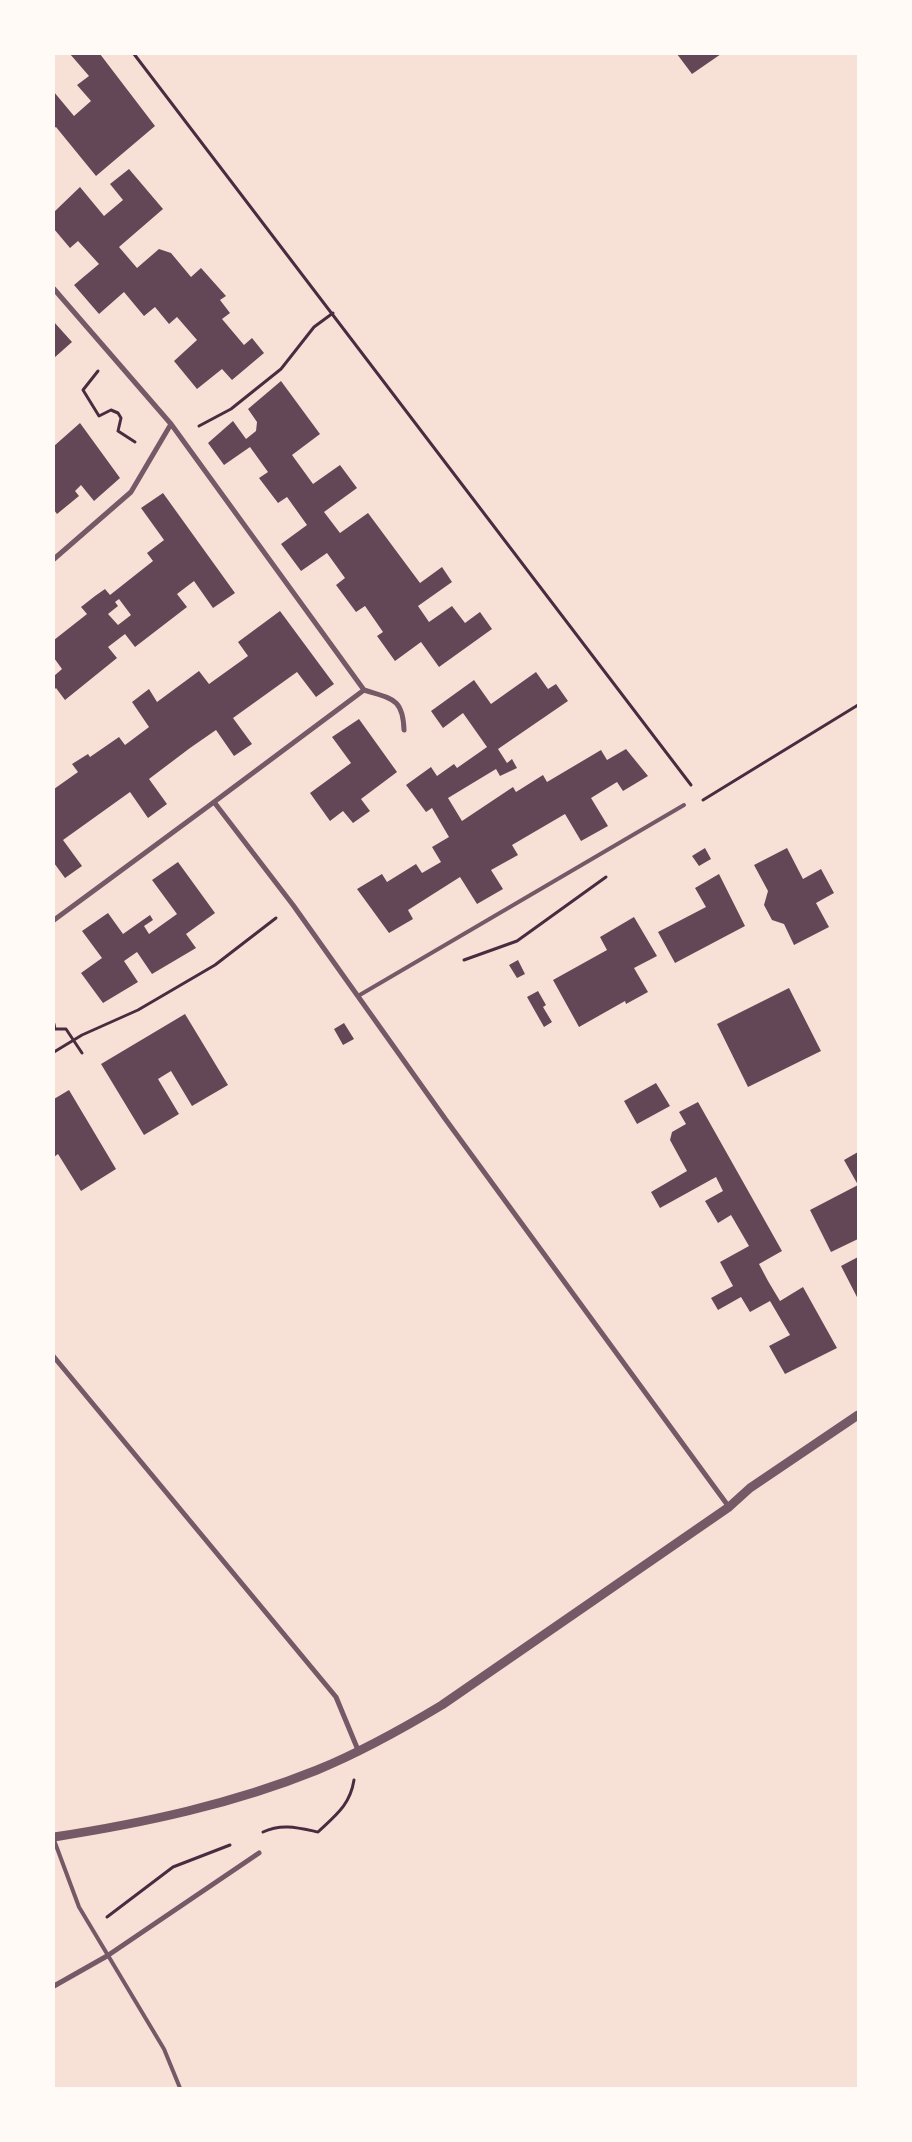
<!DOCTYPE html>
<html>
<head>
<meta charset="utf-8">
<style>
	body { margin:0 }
	#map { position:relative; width:912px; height:2142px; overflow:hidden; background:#f7e1d7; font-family:"DM Sans",sans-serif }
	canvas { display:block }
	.frame { position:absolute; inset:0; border:55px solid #fffaf5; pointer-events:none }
</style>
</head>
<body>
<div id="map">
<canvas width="912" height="2142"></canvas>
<div class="frame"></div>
</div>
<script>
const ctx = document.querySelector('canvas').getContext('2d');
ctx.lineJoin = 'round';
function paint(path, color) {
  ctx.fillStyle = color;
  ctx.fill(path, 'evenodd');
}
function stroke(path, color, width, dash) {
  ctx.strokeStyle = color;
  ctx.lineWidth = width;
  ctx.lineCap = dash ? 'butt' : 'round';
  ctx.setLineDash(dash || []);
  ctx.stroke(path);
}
paint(new Path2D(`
	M 70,54 L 100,54 L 155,126 L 96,176 L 56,127 L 54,128 L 54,92 L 74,116 L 91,101 L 77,85 L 89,76 Z
	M 677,54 L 721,54 L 692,74 Z
	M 129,169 L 163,209 L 119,247 L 137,268 L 159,249 L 171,253 L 191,277 L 201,268 L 226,296 L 220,300 L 230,313 L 222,319 L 244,345 L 252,338 L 264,353 L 232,380 L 222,369 L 197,389 L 174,361 L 197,340 L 177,317 L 169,324 L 155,307 L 144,316 L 124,292 L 99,314 L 74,285 L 99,264 L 78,241 L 70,248 L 54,229 L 54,212 L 80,187 L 104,216 L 123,200 L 110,184 Z
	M 54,322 L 72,342 L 54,358 Z
	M 281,381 L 320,434 L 292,455 L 313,484 L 340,465 L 357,488 L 324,512 L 340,533 L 368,513 L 420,583 L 442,567 L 452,582 L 418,606 L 429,622 L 452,606 L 465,623 L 480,612 L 492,629 L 439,667 L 421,642 L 395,661 L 377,636 L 383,632 L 365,606 L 356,612 L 336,585 L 345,578 L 327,553 L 301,571 L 281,544 L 307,525 L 287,497 L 278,503 L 259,478 L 268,472 L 250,447 L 224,465 L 208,443 L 233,421 L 246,439 L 256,431 L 257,422 L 248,409 Z
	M 80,423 L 120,478 L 94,501 L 81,485 L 75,491 L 79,496 L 57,514 L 54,510 L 54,446 Z
	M 163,493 L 235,593 L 213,608 L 194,581 L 177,594 L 187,607 L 135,647 L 125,634 L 108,647 L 117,658 L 65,700 L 56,688 L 54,690 L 54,676 L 62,669 L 54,658 L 54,640 L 87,614 L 81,607 L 95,596 L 105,589 L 110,595 L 153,561 L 147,553 L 164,540 L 141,508 ZM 119,599 L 131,615 L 118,625 L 108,614 L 118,606 L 115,602 Z
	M 280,611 L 334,684 L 316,697 L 297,672 L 233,718 L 252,744 L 234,756 L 216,730 L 190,748 L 149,779 L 167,804 L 148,818 L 130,792 L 63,840 L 82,866 L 65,878 L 54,863 L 54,789 L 78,772 L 72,764 L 88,754 L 90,757 L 119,737 L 125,745 L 149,727 L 132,702 L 149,689 L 157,702 L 199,671 L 209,684 L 248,656 L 238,642 Z
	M 536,672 L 548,689 L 556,684 L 568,701 L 498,749 L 507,763 L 512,759 L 517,768 L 500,776 L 496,769 L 448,798 L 462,821 L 513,787 L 516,792 L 543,775 L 547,782 L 601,750 L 607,760 L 626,749 L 648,776 L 623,791 L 617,782 L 591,798 L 608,826 L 581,841 L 565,814 L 512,845 L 518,855 L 491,870 L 503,889 L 477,904 L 460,877 L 408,910 L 413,919 L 389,933 L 357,889 L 382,874 L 387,882 L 416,864 L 422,873 L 441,862 L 432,847 L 449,837 L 432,808 L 426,812 L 406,785 L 431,767 L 437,776 L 454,764 L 457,768 L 487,747 L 463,713 L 443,728 L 431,711 L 474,680 L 491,704 Z
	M 359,719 L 397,772 L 361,799 L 370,811 L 353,823 L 343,811 L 330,821 L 310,793 L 351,763 L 332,737 Z
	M 705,848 L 711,859 L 699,866 L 692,856 Z
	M 787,848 L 803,879 L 821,869 L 834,893 L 816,903 L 829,927 L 794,945 L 784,924 L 772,920 L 764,905 L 768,891 L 754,865 Z
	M 178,862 L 215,913 L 186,934 L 196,948 L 152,974 L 137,952 L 124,961 L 138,982 L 103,1003 L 81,973 L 102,958 L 82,931 L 108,913 L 123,934 L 150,915 L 153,920 L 144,926 L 149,934 L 177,914 L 152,880 Z
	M 719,874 L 745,926 L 675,963 L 658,932 L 706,907 L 695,888 Z
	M 634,917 L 657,956 L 634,968 L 648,992 L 626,1004 L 625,1001 L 579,1027 L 553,980 L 607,950 L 600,937 Z
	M 518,960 L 525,974 L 517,978 L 509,965 Z
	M 789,988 L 821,1051 L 748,1087 L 717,1024 Z
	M 538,991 L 546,1005 L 543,1007 L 552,1022 L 544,1027 L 527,997 Z
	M 185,1014 L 228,1085 L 192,1106 L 171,1071 L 158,1079 L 179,1114 L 144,1135 L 101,1064 Z
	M 344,1023 L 354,1039 L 343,1045 L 334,1029 Z
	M 656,1083 L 670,1106 L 637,1124 L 624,1101 Z
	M 69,1090 L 116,1169 L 81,1191 L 58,1154 L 54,1157 L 54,1099 Z
	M 698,1102 L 782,1251 L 759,1264 L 768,1281 L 780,1301 L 803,1287 L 837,1348 L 785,1374 L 769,1346 L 790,1335 L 770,1301 L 750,1312 L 741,1297 L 718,1310 L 711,1298 L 733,1286 L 720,1262 L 749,1246 L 731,1215 L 718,1223 L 705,1201 L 723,1191 L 716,1177 L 660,1208 L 651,1192 L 687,1171 L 670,1140 L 672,1132 L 686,1124 L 679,1112 Z
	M 858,1152 L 858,1239 L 831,1252 L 810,1210 L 858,1185 L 844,1160 Z
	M 858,1257 L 858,1299 L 841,1266 Z`), '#644757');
stroke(new Path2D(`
	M 134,54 L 691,785
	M 98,371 L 83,390 L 99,416 L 111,410 L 118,413 L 121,418 L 118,431 L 135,442
	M 199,426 L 231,409 L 281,369 L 314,327 L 333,313
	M 703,800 L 858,705
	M 464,960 L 517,941 L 606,877
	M 54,1024 L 55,1029 L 66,1029 L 82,1053
	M 54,1052 L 82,1035 L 138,1010 L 215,965 L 276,918
	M 263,1832 C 282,1823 299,1828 318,1832 C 336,1815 350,1805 354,1780
	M 107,1917 L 173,1867 L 230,1845`), '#4a2c40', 3);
stroke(new Path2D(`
	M 358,996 L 684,805
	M 54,1840 L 79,1907 L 164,2049 L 180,2088`), '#755966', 4);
stroke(new Path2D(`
	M 54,289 L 171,424 L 364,690 C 392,699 403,698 404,730
	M 54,559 L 131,492 L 171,424
	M 214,802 L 364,690
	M 54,920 L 214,802 L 293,905 L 446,1120 L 729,1507
	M 54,1357 L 336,1697 L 358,1750
	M 54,1986 L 107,1956 L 259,1853`), '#755966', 5);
stroke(new Path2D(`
	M 54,1837 C 144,1823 233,1804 317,1770 C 361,1752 402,1729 442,1705 L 729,1507 L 750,1488 L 858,1415`), '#755966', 9);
</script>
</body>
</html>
